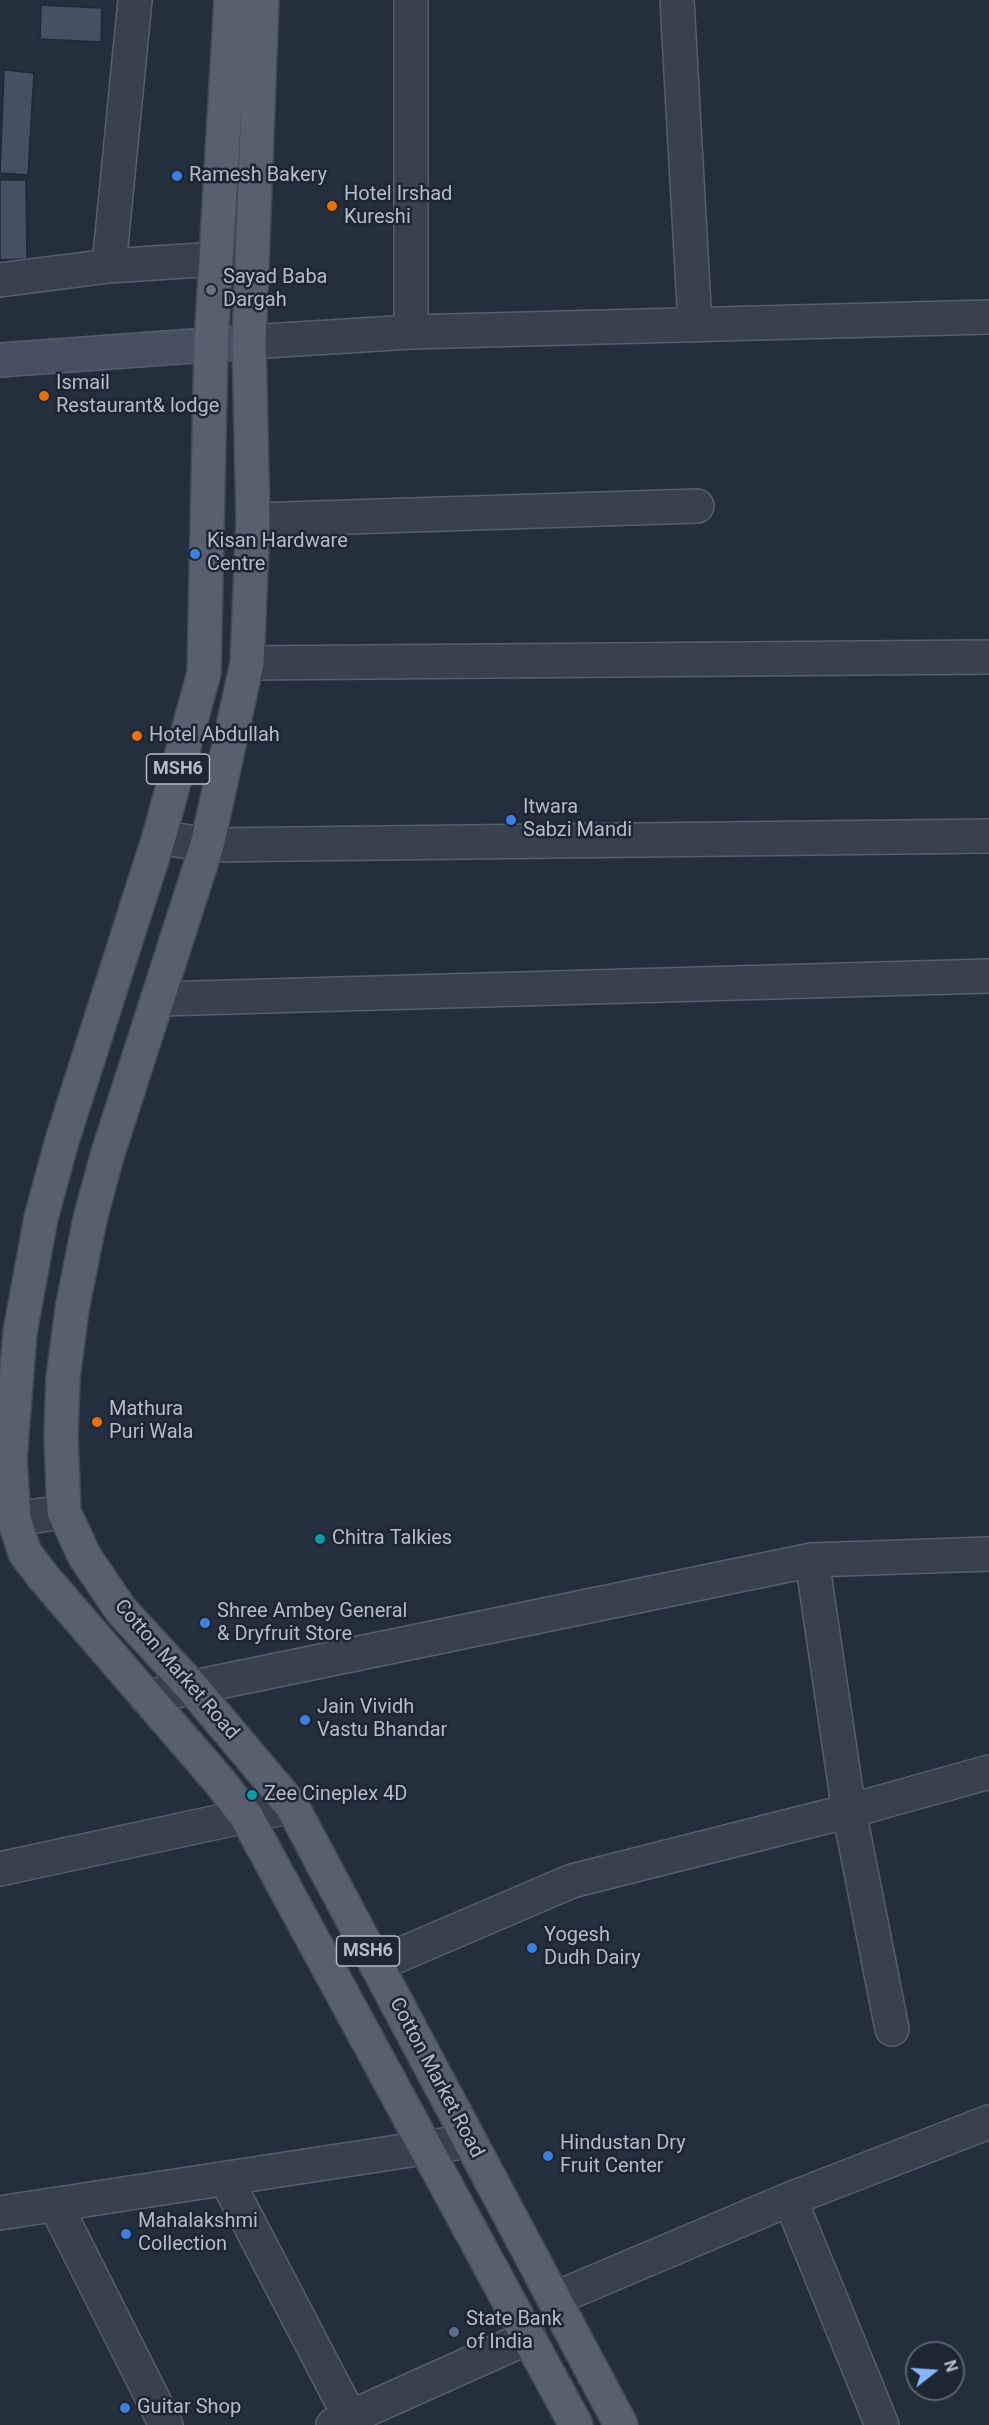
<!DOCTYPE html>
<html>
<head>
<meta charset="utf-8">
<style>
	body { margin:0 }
	#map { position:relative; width:989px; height:2425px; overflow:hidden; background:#242f3e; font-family:Roboto,sans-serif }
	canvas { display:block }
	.north { position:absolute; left:905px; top:2341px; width:60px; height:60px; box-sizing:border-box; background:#1d2633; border:2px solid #59626f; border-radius:50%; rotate:73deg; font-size:16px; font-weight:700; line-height:24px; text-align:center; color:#b4bcc9 }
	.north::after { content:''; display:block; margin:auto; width:21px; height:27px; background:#8ab4f8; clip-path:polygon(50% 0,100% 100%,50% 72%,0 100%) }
</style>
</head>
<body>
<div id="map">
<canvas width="989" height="2425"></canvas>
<div class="north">N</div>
</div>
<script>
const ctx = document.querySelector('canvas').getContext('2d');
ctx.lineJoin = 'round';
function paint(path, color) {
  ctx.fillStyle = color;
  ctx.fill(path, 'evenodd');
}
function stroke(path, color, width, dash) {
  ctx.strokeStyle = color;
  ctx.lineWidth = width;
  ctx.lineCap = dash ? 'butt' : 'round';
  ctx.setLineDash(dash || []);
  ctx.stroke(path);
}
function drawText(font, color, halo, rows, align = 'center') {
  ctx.font = font + ' Roboto,sans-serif';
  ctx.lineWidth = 5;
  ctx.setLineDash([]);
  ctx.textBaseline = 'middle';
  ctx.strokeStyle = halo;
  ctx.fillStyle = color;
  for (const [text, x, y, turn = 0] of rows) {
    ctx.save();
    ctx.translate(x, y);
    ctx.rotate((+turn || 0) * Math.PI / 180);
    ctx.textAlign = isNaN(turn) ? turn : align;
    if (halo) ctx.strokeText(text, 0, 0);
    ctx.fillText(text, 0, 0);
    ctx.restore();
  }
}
const building = new Path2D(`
	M 41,5 L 102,8 L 101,42 L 40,39 Z
	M 4,70 L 34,73 L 28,175 L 0,173 Z
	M 0,180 L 26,180 L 27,259 L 0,260 Z`);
paint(building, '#455162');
stroke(building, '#1f2835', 1.5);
const minor = new Path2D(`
	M 411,0 L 411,332
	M 677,0 L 695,325
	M 109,266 L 216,259
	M 0,280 L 109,266 L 135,0
	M 249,342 L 411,332 L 989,317
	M 253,520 L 697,506
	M 247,663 L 989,657
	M 159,837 L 207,845 L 989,836
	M 159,999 L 989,976
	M 0,1518 L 14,1519 L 64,1512
	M 812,1560 L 849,1811 L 892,2029
	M 146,1697 L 812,1560 L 989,1554
	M 0,1869 L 292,1806
	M 376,1965 L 572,1881 L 849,1811 L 989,1772
	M 226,2179 L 350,2417
	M 790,2199 L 882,2425
	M 56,2206 L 166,2425
	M 0,2213 L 469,2141
	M 554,2299 L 790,2199 L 989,2122
	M 333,2425 L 529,2337`);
const secondary = new Path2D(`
	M 0,360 L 249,342`);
const primary = new Path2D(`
	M 231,0 L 211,344 L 204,673 L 159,837 L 61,1144 L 41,1218 L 20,1332 L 10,1459 L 14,1519 L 25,1553 L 45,1579 L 220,1782 L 246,1816 L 576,2425
	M 262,0 L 249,342 L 253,520 L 247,663 L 207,845 L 107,1156 L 90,1219 L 72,1309 L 63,1378 L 61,1437 L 64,1512 L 85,1557 L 121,1610 L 191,1686 L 292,1806 L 621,2425`);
stroke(minor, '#565f6c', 36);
stroke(secondary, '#565f6c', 36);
stroke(primary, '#414a57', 36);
stroke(minor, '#38414e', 33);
stroke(secondary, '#465061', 33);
stroke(primary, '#56606e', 33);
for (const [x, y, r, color] of [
	[177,176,6,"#3f7fe0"],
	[332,206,6,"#e8710a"],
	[211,290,6,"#6b7280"],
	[44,396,6,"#e8710a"],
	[195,554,6,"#3f7fe0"],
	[137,736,6,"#e8710a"],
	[511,820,6,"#3f7fe0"],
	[97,1422,6,"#e8710a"],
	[320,1539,6,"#0f9aa8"],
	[205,1623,6,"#3f7fe0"],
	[305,1720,6,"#3f7fe0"],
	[252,1795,6,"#0f9aa8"],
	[532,1948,6,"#3f7fe0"],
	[548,2156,6,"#3f7fe0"],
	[126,2234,6,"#3f7fe0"],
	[454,2332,6,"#5c6f8a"],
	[125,2408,6,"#3f7fe0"]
]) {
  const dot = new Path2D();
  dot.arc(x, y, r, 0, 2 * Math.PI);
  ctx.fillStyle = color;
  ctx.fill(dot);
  stroke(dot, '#1d2633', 2);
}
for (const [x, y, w] of [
	[178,769,63],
	[368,1951,63]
]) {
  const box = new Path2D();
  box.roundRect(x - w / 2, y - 15, w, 30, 4.5);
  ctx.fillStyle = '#1d2633';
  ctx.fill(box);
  stroke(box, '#b4bcc9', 1.5);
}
drawText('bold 18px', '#b4bcc9', null, [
	["MSH6",178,769],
	["MSH6",368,1951]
]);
drawText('20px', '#b4bcc9', '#1d2633', [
	["Ramesh Bakery",189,176],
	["Hotel Irshad",344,195],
	["Kureshi",344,218],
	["Sayad Baba",223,278],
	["Dargah",223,301],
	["Ismail",56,384],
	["Restaurant& lodge",56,407],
	["Kisan Hardware",207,542],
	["Centre",207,565],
	["Hotel Abdullah",149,736],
	["Itwara",523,808],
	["Sabzi Mandi",523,831],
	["Mathura",109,1410],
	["Puri Wala",109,1433],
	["Chitra Talkies",332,1539],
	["Shree Ambey General",217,1612],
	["& Dryfruit Store",217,1635],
	["Jain Vividh",317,1708],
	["Vastu Bhandar",317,1731],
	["Zee Cineplex 4D",264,1795],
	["Yogesh",544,1936],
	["Dudh Dairy",544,1959],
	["Hindustan Dry",560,2144],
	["Fruit Center",560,2167],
	["Mahalakshmi",138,2222],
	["Collection",138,2245],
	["State Bank",466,2320],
	["of India",466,2343],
	["Guitar Shop",137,2408]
], 'left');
drawText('20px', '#b4bcc9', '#1d2633', [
	["Cotton Market Road",176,1670,49],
	["Cotton Market Road",436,2078,62]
]);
</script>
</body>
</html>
